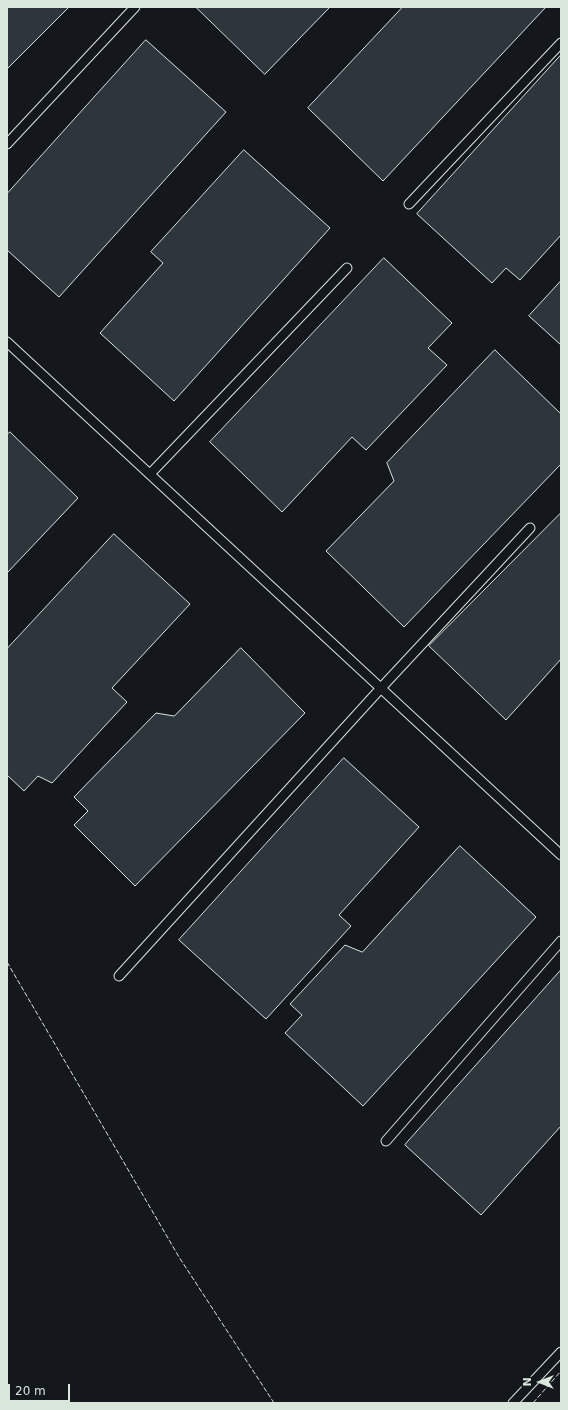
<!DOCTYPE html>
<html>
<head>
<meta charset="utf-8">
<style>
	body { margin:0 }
	#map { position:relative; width:568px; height:1410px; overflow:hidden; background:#14181c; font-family:"DejaVu Sans",sans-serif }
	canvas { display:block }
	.frame { position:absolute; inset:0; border:8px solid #d8e6dc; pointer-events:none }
	.north { position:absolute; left:520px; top:1362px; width:40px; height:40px; -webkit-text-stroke:3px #14181c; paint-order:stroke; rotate:270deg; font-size:11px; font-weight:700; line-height:16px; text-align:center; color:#d8e6dc }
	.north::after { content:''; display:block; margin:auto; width:14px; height:18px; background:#d8e6dc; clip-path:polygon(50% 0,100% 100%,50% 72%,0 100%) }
	.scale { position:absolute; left:8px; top:1384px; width:62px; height:18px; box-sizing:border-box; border:2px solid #d8e6dc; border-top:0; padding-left:5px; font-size:12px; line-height:14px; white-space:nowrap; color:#d8e6dc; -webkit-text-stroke:3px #14181c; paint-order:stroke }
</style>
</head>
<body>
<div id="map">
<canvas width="568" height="1410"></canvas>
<div class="frame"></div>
<div class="north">N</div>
<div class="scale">20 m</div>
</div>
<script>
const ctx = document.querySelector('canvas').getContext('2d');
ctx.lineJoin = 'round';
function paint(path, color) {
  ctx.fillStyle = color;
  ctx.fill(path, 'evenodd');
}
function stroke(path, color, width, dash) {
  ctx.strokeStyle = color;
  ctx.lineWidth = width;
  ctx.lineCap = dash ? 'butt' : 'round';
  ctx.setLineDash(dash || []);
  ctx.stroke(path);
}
const building = new Path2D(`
	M 7,7 L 69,7 L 7,69 Z
	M 196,7 L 330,7 L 265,74 Z
	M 403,7 L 546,7 L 383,181 L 308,108 Z
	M 146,40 L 226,112 L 59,297 L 7,250 L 7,194 Z
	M 561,55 L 561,235 L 520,280 L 506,268 L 492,283 L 417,214 Z
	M 244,150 L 330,228 L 174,401 L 100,333 L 163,263 L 151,252 Z
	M 384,258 L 452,323 L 428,348 L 447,365 L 366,450 L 352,437 L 282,512 L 210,442 Z
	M 561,281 L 561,345 L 529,316 Z
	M 495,350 L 561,414 L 561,464 L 404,627 L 326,551 L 394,481 L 387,463 Z
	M 10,432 L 78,498 L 7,573 L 7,435 Z
	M 561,513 L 561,659 L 506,720 L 429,646 Z
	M 114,534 L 190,604 L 112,688 L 127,702 L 52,783 L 38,776 L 24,791 L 7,775 L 7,649 Z
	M 241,648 L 305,713 L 135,886 L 74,825 L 88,811 L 74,797 L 156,713 L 174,716 Z
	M 344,758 L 419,827 L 339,915 L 351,926 L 266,1019 L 179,940 Z
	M 460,846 L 536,917 L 363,1106 L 285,1033 L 302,1015 L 290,1004 L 345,945 L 362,952 Z
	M 561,970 L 561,1126 L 481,1215 L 405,1145 Z`);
paint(building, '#2c363c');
stroke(building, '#d8e6dc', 1);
const service = new Path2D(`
	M 7,144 L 135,7
	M 409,204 L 561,43
	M 7,342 L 561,855
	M 150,474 L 347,268
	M 119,976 L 381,688 L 530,528
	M 386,1141 L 561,941
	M 513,1403 L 561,1352`);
stroke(service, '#d8e6dc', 11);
stroke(service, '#14181c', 9);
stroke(new Path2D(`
	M 7,962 L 179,1257 L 274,1403
	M 533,1403 L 561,1371`), '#d8e6dc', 1, [5, 2]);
</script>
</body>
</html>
